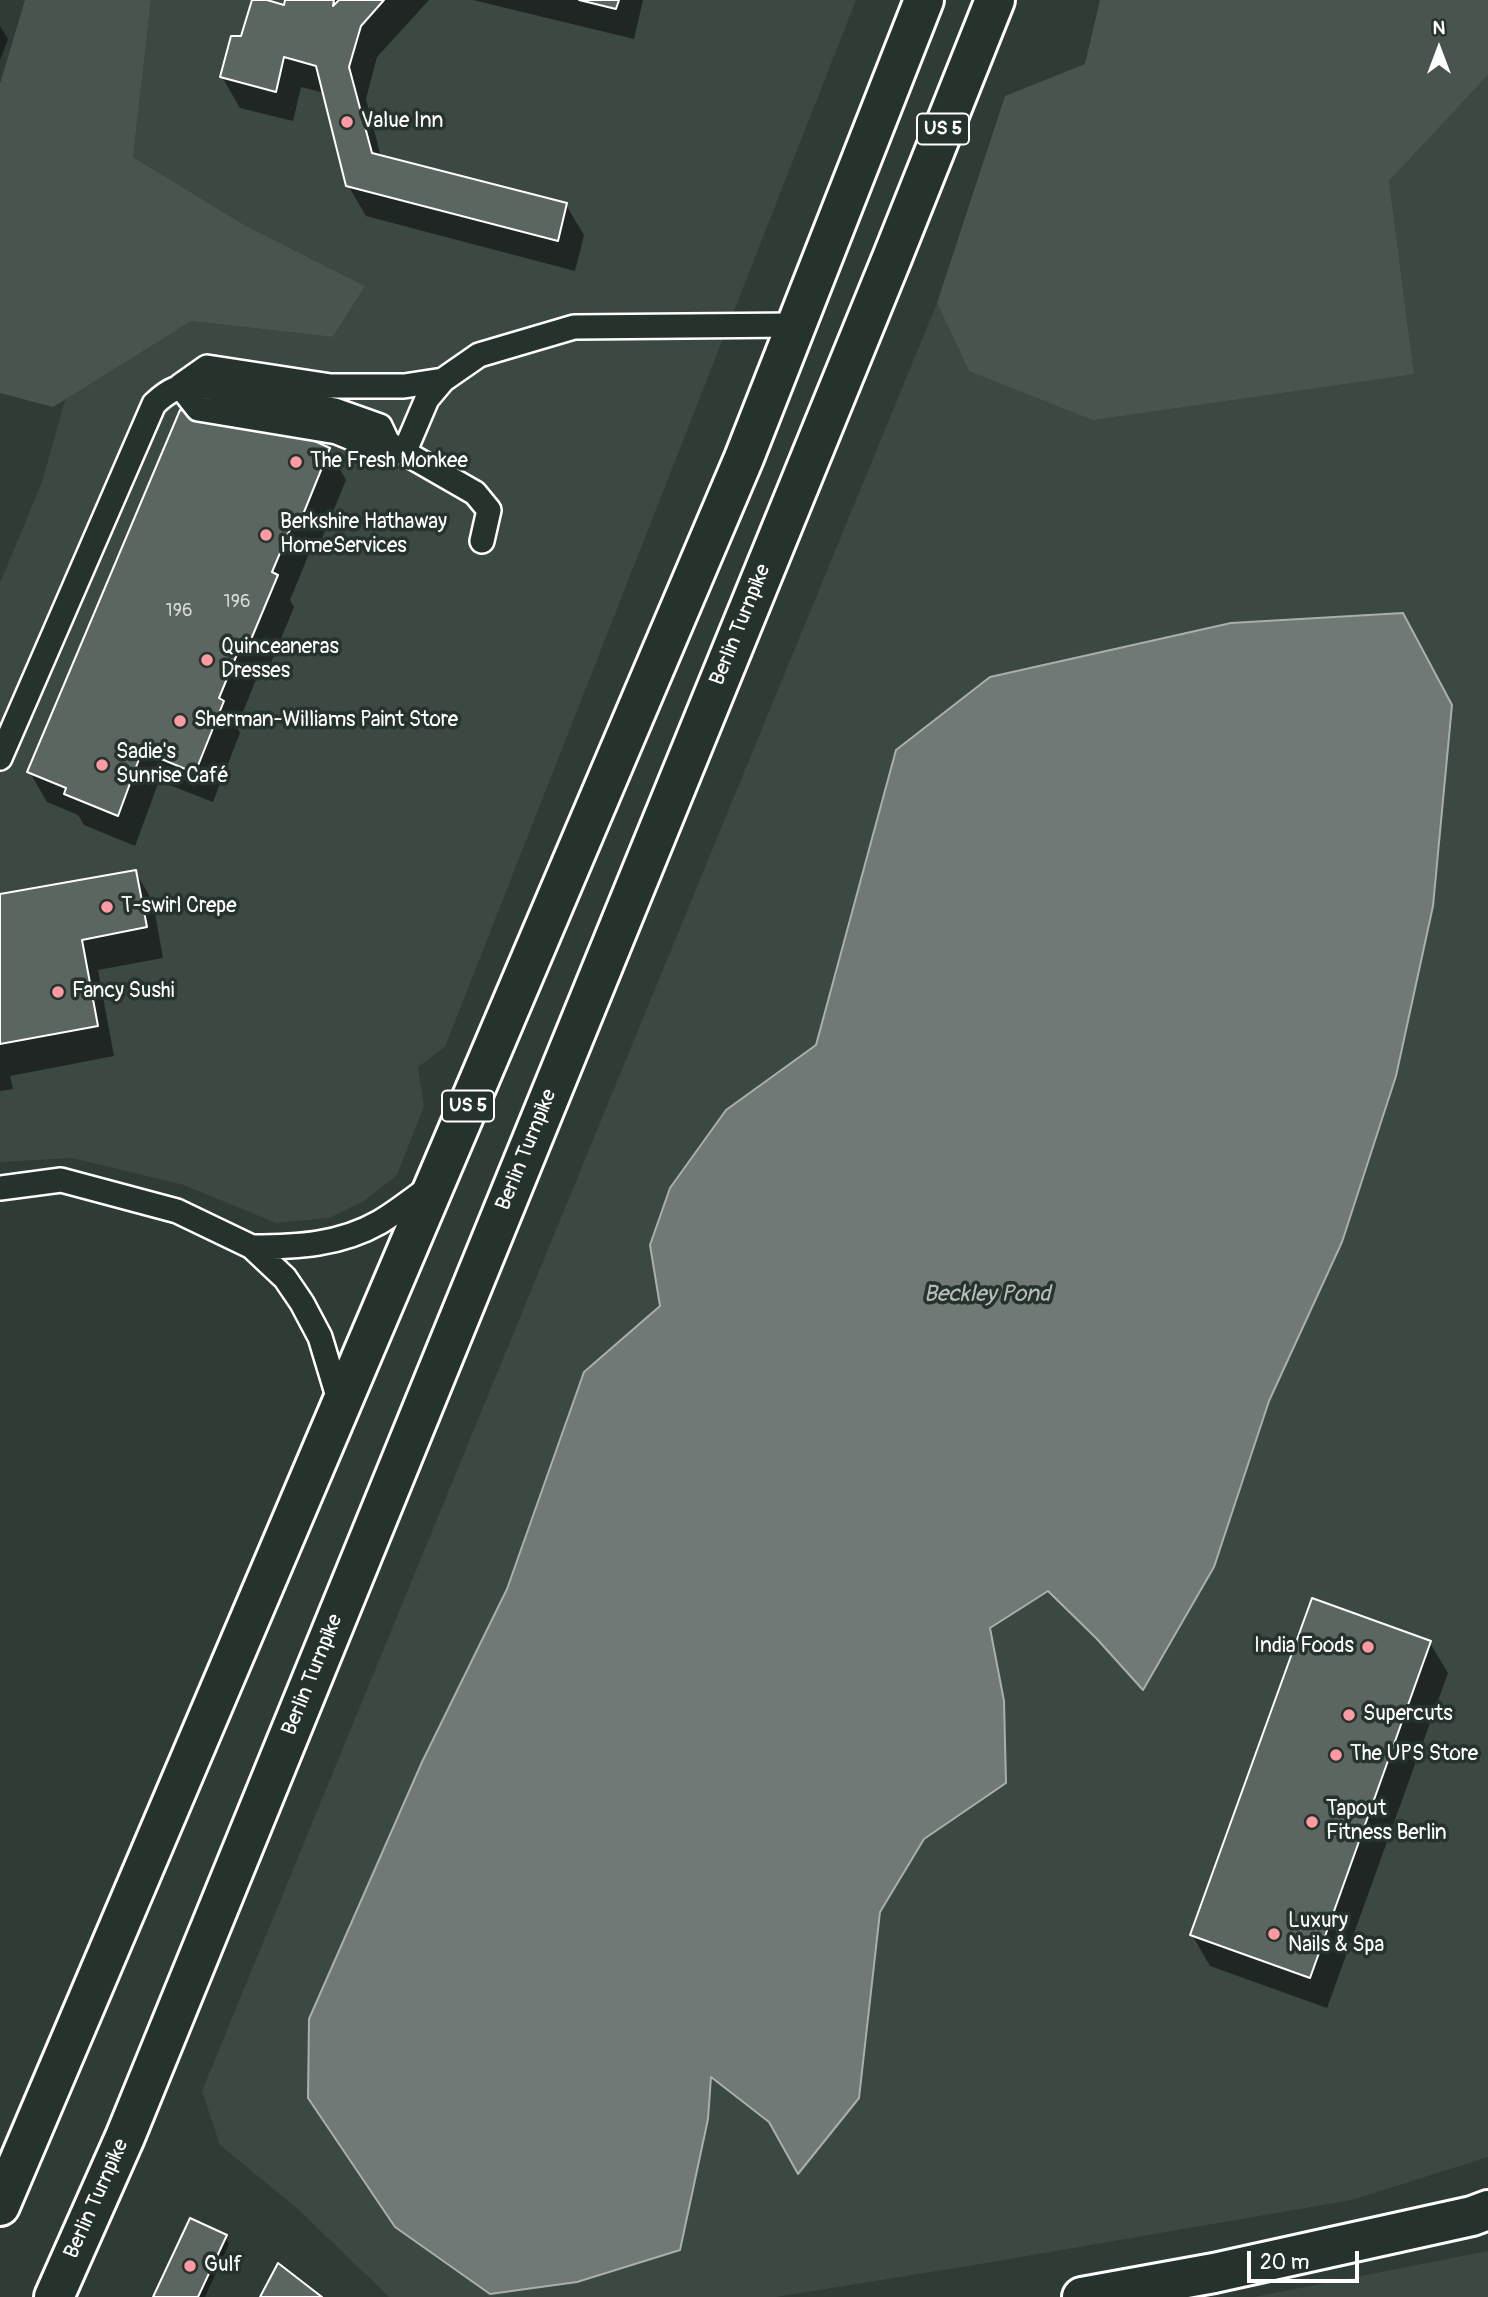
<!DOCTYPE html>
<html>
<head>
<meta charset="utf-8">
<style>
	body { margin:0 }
	#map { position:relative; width:1488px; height:2297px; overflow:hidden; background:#2f3b35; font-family:Pangolin,sans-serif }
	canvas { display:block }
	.north { position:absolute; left:1404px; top:14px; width:70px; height:70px; -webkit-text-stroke:5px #26332d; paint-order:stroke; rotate:0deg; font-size:19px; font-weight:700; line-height:28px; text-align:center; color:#fff }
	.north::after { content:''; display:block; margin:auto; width:24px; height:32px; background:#fff; clip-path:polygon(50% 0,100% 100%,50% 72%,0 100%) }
	.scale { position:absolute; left:1247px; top:2251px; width:112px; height:32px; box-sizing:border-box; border:4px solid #fff; border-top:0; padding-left:9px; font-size:21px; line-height:24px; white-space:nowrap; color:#fff; -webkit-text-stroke:5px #26332d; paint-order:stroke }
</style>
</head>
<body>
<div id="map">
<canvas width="1488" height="2297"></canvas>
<div class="north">N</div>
<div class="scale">20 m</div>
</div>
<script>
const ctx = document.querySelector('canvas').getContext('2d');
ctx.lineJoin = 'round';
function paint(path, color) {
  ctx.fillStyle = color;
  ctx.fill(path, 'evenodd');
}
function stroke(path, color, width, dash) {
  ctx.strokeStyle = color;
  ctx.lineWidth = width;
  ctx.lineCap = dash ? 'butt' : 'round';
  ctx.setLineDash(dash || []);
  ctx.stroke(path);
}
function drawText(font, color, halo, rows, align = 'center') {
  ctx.font = font + ' Pangolin,sans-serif';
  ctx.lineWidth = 7;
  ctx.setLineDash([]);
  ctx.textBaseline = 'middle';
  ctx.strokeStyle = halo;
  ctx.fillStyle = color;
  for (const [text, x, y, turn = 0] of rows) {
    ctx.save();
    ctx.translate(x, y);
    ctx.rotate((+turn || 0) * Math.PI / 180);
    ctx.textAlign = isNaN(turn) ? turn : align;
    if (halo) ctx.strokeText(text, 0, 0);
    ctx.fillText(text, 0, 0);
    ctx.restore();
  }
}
paint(new Path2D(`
	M 151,0 L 856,0 L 445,1047 L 418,1067 L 424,1106 L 397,1175 L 364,1201 L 329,1218 L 276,1223 L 184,1185 L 72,1158 L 0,1162 L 0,583 L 42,482 L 67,393 L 191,321 L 333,337 L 365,286 L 246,226 L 133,157 Z
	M 1488,75 L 1488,2157 L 1352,2200 L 986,2263 L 776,2297 L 389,2297 L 299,2210 L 220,2145 L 202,2091 L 937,303 L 969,371 L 1414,374 L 1389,181 Z
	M 1488,2251 L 1488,2297 L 1254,2297 Z`), '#3c4842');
paint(new Path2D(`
	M 25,0 L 151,0 L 133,157 L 246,226 L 365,286 L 333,337 L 191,321 L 53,407 L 0,393 L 0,84 Z
	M 1100,0 L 1488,0 L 1488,75 L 1389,181 L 1414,374 L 1093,420 L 969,371 L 937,303 L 1005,96 L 1085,64 Z`), '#4a544f');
const water = new Path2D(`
	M 1403,613 L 1452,705 L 1433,906 L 1396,1076 L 1342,1242 L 1269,1401 L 1214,1567 L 1143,1690 L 1097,1639 L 1048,1591 L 990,1628 L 1004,1701 L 1006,1783 L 924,1839 L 880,1912 L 859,2098 L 798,2174 L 769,2122 L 711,2077 L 708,2119 L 680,2250 L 577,2282 L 490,2294 L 395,2227 L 308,2098 L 309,2019 L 422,1762 L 507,1589 L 584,1372 L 660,1306 L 650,1245 L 670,1188 L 726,1110 L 816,1045 L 896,750 L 990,677 L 1231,623 Z`);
paint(water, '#707975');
stroke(water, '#a9afac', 2);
paint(new Path2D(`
	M 253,0 L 285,7 L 287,0 L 429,0 L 377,57 L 366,99 L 381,157 L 566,205 L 584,235 L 575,271 L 366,216 L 348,185 L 325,93 L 301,87 L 293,121 L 240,108 L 222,77 L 243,38 Z
	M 473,0 L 643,0 L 634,39 Z
	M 0,26 L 8,39 L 0,60 Z
	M 329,449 L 346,480 L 317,551 L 311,549 L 290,600 L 294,607 L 265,678 L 257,677 L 237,727 L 240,733 L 213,802 L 159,781 L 135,846 L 84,825 L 78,815 L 47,802 L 29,771 Z
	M 135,871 L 153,902 L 163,958 L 98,970 L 114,1056 L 10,1076 L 13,1089 L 0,1091 L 0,896 Z
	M 1430,1643 L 1448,1673 L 1327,2008 L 1210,1966 L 1192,1935 Z
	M 225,2236 L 229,2244 L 205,2297 L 155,2297 Z`), '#0007');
const building = new Path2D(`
	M 252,0 L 267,0 L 284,5 L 285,0 L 334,0 L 333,6 L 339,0 L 384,0 L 361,26 L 349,67 L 372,153 L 567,203 L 558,241 L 346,186 L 316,66 L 284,57 L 276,92 L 220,77 L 231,36 L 241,36 Z
	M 579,0 L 619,0 L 616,9 Z
	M 180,410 L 288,429 L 330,448 L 300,522 L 294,520 L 272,572 L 278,575 L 247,649 L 240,647 L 219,698 L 224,701 L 195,773 L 142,751 L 118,816 L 64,794 L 66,788 L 27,772 Z
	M 136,870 L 147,927 L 82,940 L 98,1026 L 0,1044 L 0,894 Z
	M 1312,1598 L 1431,1641 L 1310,1978 L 1190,1935 Z
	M 190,2218 L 227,2235 L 198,2297 L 153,2297 Z
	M 278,2263 L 322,2297 L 260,2297 Z`);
paint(building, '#5b6661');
stroke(building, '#fff', 2);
const lane = new Path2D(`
	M 388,443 L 371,446 L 337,432 L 198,409 L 180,386 L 207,367 L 331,386 L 404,386 L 443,380
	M 404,453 L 427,399 L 443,380 L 479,355 L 574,327 L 796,325
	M 0,758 L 154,404 C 170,389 177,386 200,386 L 335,410 L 380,426 L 388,443 L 475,493 L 489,510 L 482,541
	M 0,1188 L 61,1180 L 177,1211 L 252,1247 L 285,1278 L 302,1303 L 320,1337 L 340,1403
	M 252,1247 C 297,1247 340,1245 380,1222 C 397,1212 413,1199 430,1187`);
const secondary = new Path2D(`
	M 1082,2297 L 1214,2273 L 1472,2216 L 1488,2210`);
const highway = new Path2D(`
	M 0,2206 L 744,458 L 924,0
	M 54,2297 L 125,2137 L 892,258 L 995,0`);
stroke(lane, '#fff', 28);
stroke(secondary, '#fff', 44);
stroke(highway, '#fff', 44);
stroke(lane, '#26332d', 23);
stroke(secondary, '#26332d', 38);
stroke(highway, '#26332d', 38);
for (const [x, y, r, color] of [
	[347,122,7,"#ff9aa2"],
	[296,462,7,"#ff9aa2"],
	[266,535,7,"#ff9aa2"],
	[207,660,7,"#ff9aa2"],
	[180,721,7,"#ff9aa2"],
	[102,765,7,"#ff9aa2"],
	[107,907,7,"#ff9aa2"],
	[58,992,7,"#ff9aa2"],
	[1368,1647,7,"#ff9aa2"],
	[1349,1715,7,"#ff9aa2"],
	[1336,1755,7,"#ff9aa2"],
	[1312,1822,7,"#ff9aa2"],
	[1274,1934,7,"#ff9aa2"],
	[190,2266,7,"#ff9aa2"]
]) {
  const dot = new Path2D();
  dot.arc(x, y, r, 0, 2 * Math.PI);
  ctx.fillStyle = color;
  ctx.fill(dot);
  stroke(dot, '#26332d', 2.5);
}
drawText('18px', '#d6d9d8', null, [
	["196",237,602],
	["196",179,611]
]);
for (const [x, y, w] of [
	[943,129,52],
	[468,1106,52]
]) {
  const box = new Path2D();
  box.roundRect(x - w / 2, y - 15.5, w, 31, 5);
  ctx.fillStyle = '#26332d';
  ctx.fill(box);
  stroke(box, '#fff', 2);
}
drawText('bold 19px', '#fff', null, [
	["US 5",943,129],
	["US 5",468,1106]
]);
drawText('21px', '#fff', '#26332d', [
	["Value Inn",361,122],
	["The Fresh Monkee",310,462],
	["Berkshire Hathaway",280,523],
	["HomeServices",280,547],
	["Quinceaneras",221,648],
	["Dresses",221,672],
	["Sherman-Williams Paint Store",194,721],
	["Sadie's",116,753],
	["Sunrise Café",116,777],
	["T-swirl Crepe",121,907],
	["Fancy Sushi",72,992],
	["India Foods",1354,1647,"right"],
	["Supercuts",1363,1715],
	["The UPS Store",1350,1755],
	["Tapout",1326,1810],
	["Fitness Berlin",1326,1834],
	["Luxury",1288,1922],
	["Nails & Spa",1288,1946],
	["Gulf",204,2266]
], 'left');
drawText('21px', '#fff', '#26332d', [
	["Berlin Turnpike",741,625,-68],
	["Berlin Turnpike",527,1150,-68],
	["Berlin Turnpike",313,1675,-68],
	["Berlin Turnpike",97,2199,-66]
]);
drawText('italic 23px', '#b8bcba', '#26332d', [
	["Beckley Pond",987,1295]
]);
</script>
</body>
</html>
